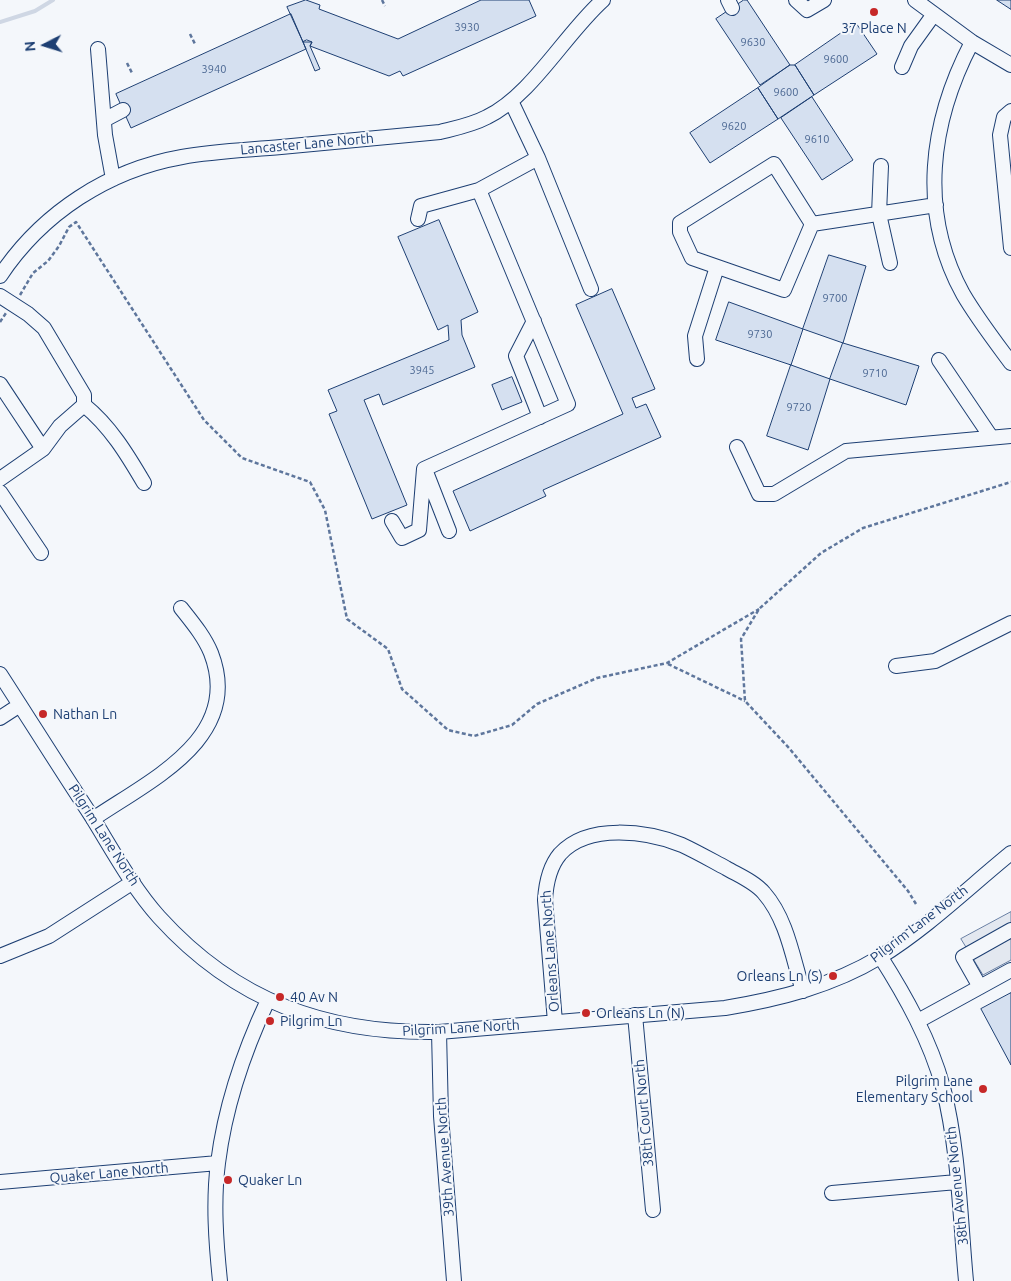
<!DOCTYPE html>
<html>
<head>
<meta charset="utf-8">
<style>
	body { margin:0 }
	#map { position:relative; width:1011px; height:1281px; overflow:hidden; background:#f4f7fb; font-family:Ubuntu,sans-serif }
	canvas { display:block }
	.north { position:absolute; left:20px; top:20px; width:50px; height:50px; -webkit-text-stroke:4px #f4f7fb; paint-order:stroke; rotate:265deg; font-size:14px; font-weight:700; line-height:20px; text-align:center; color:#1d3f73 }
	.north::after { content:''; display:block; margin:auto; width:18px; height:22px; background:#1d3f73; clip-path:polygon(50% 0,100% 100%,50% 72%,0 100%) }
</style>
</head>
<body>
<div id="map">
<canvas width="1011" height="1281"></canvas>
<div class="north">N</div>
</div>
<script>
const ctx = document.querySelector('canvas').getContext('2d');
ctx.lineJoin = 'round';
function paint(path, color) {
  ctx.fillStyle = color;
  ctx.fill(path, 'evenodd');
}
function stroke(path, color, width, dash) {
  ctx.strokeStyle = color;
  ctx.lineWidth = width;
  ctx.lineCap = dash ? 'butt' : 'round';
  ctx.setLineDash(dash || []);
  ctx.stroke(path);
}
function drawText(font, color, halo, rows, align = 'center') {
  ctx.font = font + ' Ubuntu,sans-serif';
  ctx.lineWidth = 4;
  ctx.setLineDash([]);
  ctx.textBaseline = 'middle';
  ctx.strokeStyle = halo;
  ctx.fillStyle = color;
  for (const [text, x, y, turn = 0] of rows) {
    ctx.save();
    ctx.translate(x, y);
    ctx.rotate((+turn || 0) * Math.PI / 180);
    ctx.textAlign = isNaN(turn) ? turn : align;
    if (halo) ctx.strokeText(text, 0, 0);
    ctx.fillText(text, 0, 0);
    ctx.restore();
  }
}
const parking = new Path2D(`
	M 1011,912 L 1011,960 L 983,975 L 961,939 Z`);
paint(parking, '#e3e8f0');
stroke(parking, '#687fa3', 1);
stroke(new Path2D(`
	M 0,22 L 35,11 L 53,0`), '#cfd7e4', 4);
const building = new Path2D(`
	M 306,0 L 320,5 L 319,9 L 398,39 L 481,0 L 529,0 L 536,16 L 403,76 L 400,71 L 389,76 L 310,46 L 312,42 L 303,42 L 287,7 Z
	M 744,0 L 747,0 L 790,65 L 760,85 L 716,19 Z
	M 997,0 L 1011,0 L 1011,9 Z
	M 291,14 L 306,49 L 131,128 L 116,94 Z
	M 856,23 L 877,54 L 814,95 L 795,65 Z
	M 307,40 L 312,42 L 310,46 L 320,69 L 315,71 L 303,42 Z
	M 790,65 L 795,65 L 814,95 L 778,119 L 758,88 Z
	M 758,88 L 778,119 L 710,163 L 690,133 Z
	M 812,97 L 853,160 L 822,180 L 781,118 Z
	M 439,220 L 478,312 L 461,320 L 462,335 L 475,367 L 383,405 L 379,394 L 364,400 L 407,505 L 372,519 L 329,414 L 337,411 L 328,390 L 449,340 L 448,325 L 438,330 L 398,237 Z
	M 829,255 L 866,266 L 843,343 L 803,329 Z
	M 612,289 L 655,389 L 632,398 L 636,408 L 646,404 L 661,437 L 543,490 L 546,496 L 470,531 L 453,491 L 623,414 L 576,305 Z
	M 729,302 L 803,329 L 791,365 L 716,340 Z
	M 843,343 L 919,366 L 906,405 L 830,379 Z
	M 791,365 L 830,379 L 808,450 L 767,436 Z
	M 512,377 L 522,402 L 502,410 L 492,385 Z
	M 1011,993 L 1011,1065 L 981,1009 Z`);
paint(building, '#d5e0f0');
stroke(building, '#1d3f73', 1);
const minor = new Path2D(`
	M 728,0 L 732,8
	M 796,0 L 807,10 L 824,0
	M 915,0 L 972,42 L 1011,65
	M 972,42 C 930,122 918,212 963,294 C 977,318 994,340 1011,363
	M 98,49 L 105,135 L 113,179
	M 902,67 L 911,46 L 934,14
	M 511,101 L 538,158 L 591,289
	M 1011,111 L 1004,117 L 1000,135 L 1011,248
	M 104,120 L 123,110
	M 881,166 L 879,214 L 890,263
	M 418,219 L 421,206 L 479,190 L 538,158
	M 812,224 L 784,290 L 692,258 L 680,232 L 680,223 L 774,164 L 812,224 L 936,205
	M 0,276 C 42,213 108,170 182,157 C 214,151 248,150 281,147 C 334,142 387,137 440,132 C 456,128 472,125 487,117 C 532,95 565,34 603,0
	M 0,296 L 28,314 L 44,328 L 84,395 L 84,405 L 60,426 L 43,449 L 0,479
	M 534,321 L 516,356 L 540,417
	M 697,359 L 695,336 L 717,267
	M 939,360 L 991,437
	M 0,384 L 43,449
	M 84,405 C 110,426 127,454 144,483
	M 737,447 L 759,494 L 774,494 L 846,451 L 1011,436
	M 426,472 L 449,531
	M 0,492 L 41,553
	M 392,521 L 402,538 L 419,530 L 424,469 L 568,404 L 479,190
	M 896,666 L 935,661 L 1011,623
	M 0,674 C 31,722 61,770 92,817 C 113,851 133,888 159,917 C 236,1002 327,1034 439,1032 L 725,1008 C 779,999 832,986 880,957 C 927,928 968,888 1011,853
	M 0,718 L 20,705
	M 93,819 C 150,780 244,738 211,653 C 204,636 192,622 181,608
	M 0,956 L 49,936 L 133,882
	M 880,956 C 906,997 930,1040 943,1087 C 959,1150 960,1217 966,1281
	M 980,987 L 963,957 L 1011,930
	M 635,1015 L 653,1210
	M 918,1021 L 1011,970
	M 555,1022 L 545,900 C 546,884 549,867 560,854 C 588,823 647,831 682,845 C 697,852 711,860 726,868 C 738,875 755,882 764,893 C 787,919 793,959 803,991
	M 439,1032 L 441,1116 L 454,1281
	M 0,1182 L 218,1163
	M 832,1193 L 957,1182
	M 220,1281 C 216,1242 213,1202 218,1163 C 225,1107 244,1051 268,1000`);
stroke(minor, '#1d3f73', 16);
stroke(new Path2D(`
	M 382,0 L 385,6
	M 190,34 L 195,44
	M 127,63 L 132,73
	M 20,295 L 33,273 L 48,261 L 59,246 L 69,227 L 76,222 L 204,420 L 242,458 L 310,482 L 325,510 L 347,619 L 388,649 L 402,689 L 448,730 L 474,736 L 512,725 L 537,704 L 597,678 L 667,663 L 759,609
	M 0,322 L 6,313
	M 668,664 L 745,701
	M 916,904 L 908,891 L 789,748 L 745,701 L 741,639 L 759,609 L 821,553 L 863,528 L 1011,482`), '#5e769c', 2.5, [4, 2.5]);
stroke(minor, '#f4f7fb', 14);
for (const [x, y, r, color] of [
	[874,12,5,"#c62828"],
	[43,714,5,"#c62828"],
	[833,976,5,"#c62828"],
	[280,997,5,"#c62828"],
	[586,1013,5,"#c62828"],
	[270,1021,5,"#c62828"],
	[983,1089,5,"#c62828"],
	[228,1180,5,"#c62828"]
]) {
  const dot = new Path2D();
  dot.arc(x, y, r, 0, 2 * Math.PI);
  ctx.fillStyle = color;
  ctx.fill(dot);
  stroke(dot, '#f4f7fb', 2);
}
drawText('11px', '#4b6792', null, [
	["3930",467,27],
	["9630",753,42],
	["9600",836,59],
	["3940",214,69],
	["9600",786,92],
	["9620",734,126],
	["9610",817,139],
	["9700",835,298],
	["9730",760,334],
	["3945",422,370],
	["9710",875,373],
	["9720",799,407]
]);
drawText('14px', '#1d3f73', '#f4f7fb', [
	["37 Place N",874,28,"center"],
	["Nathan Ln",53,714],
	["Orleans Ln (S)",823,976,"right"],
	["40 Av N",290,997],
	["Orleans Ln (N)",596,1013],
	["Pilgrim Ln",280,1021],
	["Pilgrim Lane",973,1081,"right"],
	["Elementary School",973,1097,"right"],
	["Quaker Ln",238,1180]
], 'left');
drawText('14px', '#1d3f73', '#f4f7fb', [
	["Lancaster Lane North",307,144,-5],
	["Pilgrim Lane North",104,835,57],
	["Pilgrim Lane North",919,924,-37],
	["Orleans Lane North",550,951,-94],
	["Pilgrim Lane North",461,1028,-3],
	["38th Court North",644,1113,-95],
	["39th Avenue North",445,1157,-94],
	["Quaker Lane North",109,1173,-5],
	["38th Avenue North",957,1186,-96]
]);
</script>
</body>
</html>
